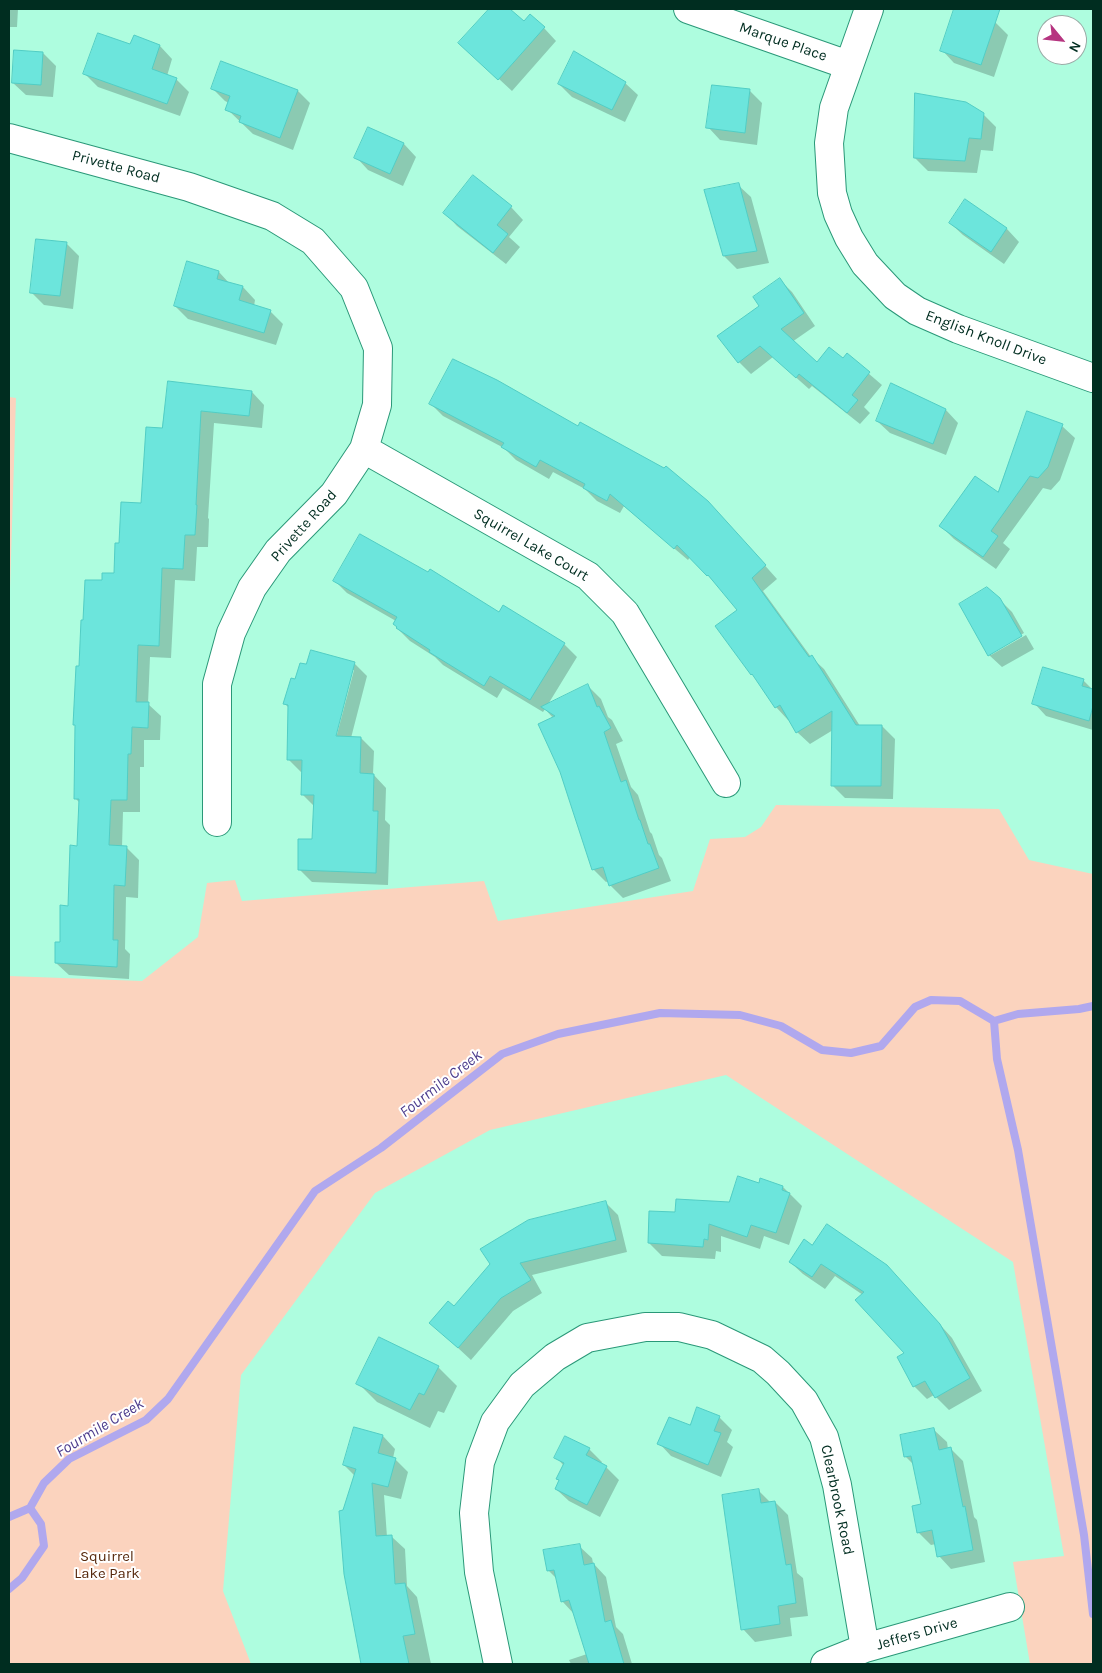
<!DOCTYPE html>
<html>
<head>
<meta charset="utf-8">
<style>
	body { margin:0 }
	#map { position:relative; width:1102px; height:1673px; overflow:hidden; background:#aefddf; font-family:Karla,sans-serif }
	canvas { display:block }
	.frame { position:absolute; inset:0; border:10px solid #002d20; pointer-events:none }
	.north { position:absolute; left:1037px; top:15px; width:50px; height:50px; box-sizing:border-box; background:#fff; border:1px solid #99aba6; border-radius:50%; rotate:118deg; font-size:14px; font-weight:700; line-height:20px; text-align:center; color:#002d20 }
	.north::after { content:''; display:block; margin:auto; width:18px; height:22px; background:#b63580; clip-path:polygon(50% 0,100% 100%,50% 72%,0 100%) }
</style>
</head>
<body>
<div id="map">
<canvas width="1102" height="1673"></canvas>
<div class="frame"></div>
<div class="north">N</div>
</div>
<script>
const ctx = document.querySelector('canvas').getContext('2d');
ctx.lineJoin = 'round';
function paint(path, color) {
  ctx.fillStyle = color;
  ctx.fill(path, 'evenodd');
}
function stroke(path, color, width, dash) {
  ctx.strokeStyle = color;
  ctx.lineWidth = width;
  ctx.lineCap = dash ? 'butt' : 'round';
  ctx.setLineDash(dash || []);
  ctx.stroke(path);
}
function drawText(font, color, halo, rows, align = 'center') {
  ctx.font = font + ' Karla,sans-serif';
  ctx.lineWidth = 4;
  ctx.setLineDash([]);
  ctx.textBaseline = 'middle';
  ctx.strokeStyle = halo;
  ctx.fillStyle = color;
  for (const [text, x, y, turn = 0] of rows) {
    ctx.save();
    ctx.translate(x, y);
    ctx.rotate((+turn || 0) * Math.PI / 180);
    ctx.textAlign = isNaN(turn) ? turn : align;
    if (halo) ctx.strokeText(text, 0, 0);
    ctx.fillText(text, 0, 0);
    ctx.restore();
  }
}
paint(new Path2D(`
	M 9,397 L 16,398 L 9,621 Z
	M 776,805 L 999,809 L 1029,860 L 1093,874 L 1093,1664 L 1030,1664 L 1013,1562 L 1064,1556 L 1013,1262 L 726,1075 L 490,1130 L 375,1193 L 241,1375 L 223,1591 L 251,1664 L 9,1664 L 9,976 L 142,981 L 198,937 L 207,883 L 235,880 L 242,901 L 484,881 L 498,921 L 693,891 L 710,839 L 745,837 L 761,827 Z`), '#fbd3be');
paint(new Path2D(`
	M 9,9 L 18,9 L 17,27 L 9,27 Z
	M 491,9 L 508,9 L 524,23 L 544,28 L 556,41 L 512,91 L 460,43 Z
	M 956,9 L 995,22 L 1008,35 L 994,77 L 954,63 L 942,50 Z
	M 134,37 L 160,46 L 172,59 L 167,76 L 176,79 L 189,92 L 180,116 L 98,87 L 85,74 L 131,46 Z
	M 43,53 L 56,66 L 53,97 L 26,95 L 13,83 Z
	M 625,83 L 638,95 L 625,122 L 572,97 L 559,84 Z
	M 212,88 L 298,91 L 310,103 L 293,150 L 253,134 L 227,109 L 229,103 L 225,101 Z
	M 750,91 L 762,103 L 757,145 L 720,140 L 708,127 Z
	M 983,114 L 996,127 L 993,151 L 981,150 L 977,173 L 928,171 L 915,158 Z
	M 369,128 L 404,144 L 416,157 L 403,186 L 368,170 L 356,157 Z
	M 738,185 L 751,197 L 769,263 L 737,269 L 724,256 L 706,191 Z
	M 966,201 L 1007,229 L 1019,242 L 1004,264 L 963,235 L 950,223 Z
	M 511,207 L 523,220 L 509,237 L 520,247 L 506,264 L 457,226 L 445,213 Z
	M 66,243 L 79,256 L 73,309 L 44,305 L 31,292 Z
	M 188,263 L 219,272 L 230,284 L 243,287 L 255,300 L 254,306 L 270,311 L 283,324 L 276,345 L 188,319 L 175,306 Z
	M 780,280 L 792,292 L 815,326 L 792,342 L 817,364 L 843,360 L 847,355 L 882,385 L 864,407 L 870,413 L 860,424 L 812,386 L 809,389 L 773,357 L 751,374 L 739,362 L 761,306 Z
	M 169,383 L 252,392 L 264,405 L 262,428 L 214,423 L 208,518 L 209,519 L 208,547 L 197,547 L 195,581 L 175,580 L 171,658 L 150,657 L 148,704 L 161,716 L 160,740 L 144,740 L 144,767 L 140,767 L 140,812 L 123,812 L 122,847 L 126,847 L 139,860 L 138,898 L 126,897 L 125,949 L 130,954 L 129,979 L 69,975 L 56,963 L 69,907 L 79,847 L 80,803 L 75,798 L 80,667 L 84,621 L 103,582 L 115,575 L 120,544 L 142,504 L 163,429 Z
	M 430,403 L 720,515 L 777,579 L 763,591 L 811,657 L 824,669 L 860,726 L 882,726 L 895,739 L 893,799 L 845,798 L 832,785 L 833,730 L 810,744 L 797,732 L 790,719 L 788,720 L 776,707 L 758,680 L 752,674 L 739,611 L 721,589 L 690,557 L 688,560 L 624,506 L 620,513 L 597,501 L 585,489 L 553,472 L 549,479 L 516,460 L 504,448 L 443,416 Z
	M 946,410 L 958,423 L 946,455 L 890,433 L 877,421 Z
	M 1062,426 L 1075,438 L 1060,480 L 1051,490 L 1043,488 L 1003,543 L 1010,549 L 996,569 L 954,539 L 941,526 L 998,494 Z
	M 335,581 L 499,614 L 564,644 L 577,657 L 547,706 L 588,686 L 601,699 L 608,717 L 612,720 L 623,741 L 616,744 L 631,787 L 638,795 L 650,832 L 652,834 L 659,855 L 662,858 L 671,881 L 623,898 L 610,885 L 609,881 L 606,882 L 593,869 L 553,718 L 545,709 L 543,712 L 503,688 L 497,698 L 443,665 L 435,657 L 410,641 L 397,628 L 396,621 L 347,593 Z
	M 999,599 L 1012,612 L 1024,633 L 991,652 L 991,655 L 1026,635 L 1034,649 L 1002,667 L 989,655 Z
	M 354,663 L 367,676 L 351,738 L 361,738 L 374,751 L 373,774 L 386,788 L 385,820 L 390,825 L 388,885 L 312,882 L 299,869 L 314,841 L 315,807 L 302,794 L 303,772 L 301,772 L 288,759 L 289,708 L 285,704 L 296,680 ZM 352,670 L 354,670 L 335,742 L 333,742 Z
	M 1083,680 L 1093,690 L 1093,730 L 1046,716 L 1034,703 Z
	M 760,1185 L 783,1187 L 802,1206 L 789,1245 L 764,1236 L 760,1249 L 721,1236 L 721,1252 L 716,1251 L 715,1259 L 662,1256 L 649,1243 L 676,1214 L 730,1203 Z
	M 606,1203 L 618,1215 L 627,1252 L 532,1275 L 542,1293 L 513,1311 L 471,1360 L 431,1323 Z
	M 813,1247 L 900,1280 L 952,1338 L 982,1391 L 949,1410 L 934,1395 L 927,1399 L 914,1386 L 898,1358 L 906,1354 L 863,1295 L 835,1276 L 825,1289 L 803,1274 L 790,1262 Z
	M 438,1367 L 457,1386 L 444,1413 L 438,1411 L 430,1428 L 377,1402 L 358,1383 Z
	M 698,1408 L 720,1418 L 732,1430 L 727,1442 L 733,1447 L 721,1477 L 671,1456 L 659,1443 L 691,1427 Z
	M 934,1430 L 947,1442 L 948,1449 L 950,1448 L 963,1461 L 974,1517 L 977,1520 L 985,1562 L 951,1569 L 939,1556 L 936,1544 L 931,1545 L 918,1532 L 922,1505 L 914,1465 L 905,1456 Z
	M 383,1436 L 395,1449 L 393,1458 L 395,1459 L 408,1472 L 401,1499 L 384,1495 L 387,1537 L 392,1537 L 405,1549 L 407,1586 L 417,1597 L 431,1664 L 361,1664 L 362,1664 L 344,1512 L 355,1476 L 344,1465 Z
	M 589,1449 L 602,1462 L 601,1464 L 606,1467 L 619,1480 L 600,1517 L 569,1501 L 556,1489 L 560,1481 L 564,1466 L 556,1457 Z
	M 759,1491 L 771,1503 L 775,1502 L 788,1515 L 797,1573 L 803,1578 L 808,1616 L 790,1618 L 792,1636 L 755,1642 L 743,1629 Z
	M 579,1546 L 592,1558 L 593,1563 L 606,1577 L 616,1627 L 623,1634 L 632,1664 L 571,1664 L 569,1660 L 587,1654 L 574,1614 L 562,1601 L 558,1580 L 548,1570 Z`), '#0003');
stroke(new Path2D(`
	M 994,1021 L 997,1059 L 1018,1150 L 1084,1535 L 1093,1614
	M 30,1508 L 44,1483 L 69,1459 L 146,1420 L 168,1399 L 315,1191 L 381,1148 L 502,1054 L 558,1034 L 660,1013 L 740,1015 L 781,1026 L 822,1050 L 851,1053 L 881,1046 L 915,1007 L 931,1000 L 960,1001 L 994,1021 L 1018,1014 L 1079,1009 L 1093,1006
	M 9,1517 L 30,1508
	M 9,1589 L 22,1578 L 44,1546 L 41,1524 L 30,1508`), '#b0a8ee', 8);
const building = new Path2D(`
	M 489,9 L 510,9 L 524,21 L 530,14 L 545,27 L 498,80 L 458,43 Z
	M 954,9 L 1000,9 L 981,65 L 940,51 Z
	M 98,33 L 130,44 L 134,35 L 160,45 L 152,69 L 177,78 L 167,104 L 83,74 Z
	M 14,50 L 43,52 L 41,85 L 12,83 Z
	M 574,51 L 626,82 L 612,110 L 558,84 Z
	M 221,61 L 298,90 L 280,138 L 239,122 L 241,116 L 225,110 L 230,96 L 211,89 Z
	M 712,85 L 750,89 L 745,133 L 706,128 Z
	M 915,93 L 966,102 L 984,113 L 981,139 L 969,138 L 965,161 L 914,158 Z
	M 368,127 L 404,143 L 390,174 L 354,158 Z
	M 473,175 L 512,206 L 497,225 L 508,234 L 493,253 L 443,213 Z
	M 739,183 L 757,251 L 723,256 L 704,190 Z
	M 965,199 L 1007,228 L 991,252 L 949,223 Z
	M 36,239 L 67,242 L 60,296 L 30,293 Z
	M 187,261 L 219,271 L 217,279 L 243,286 L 239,300 L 271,310 L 264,333 L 174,306 Z
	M 780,278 L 804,313 L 781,329 L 817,362 L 829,347 L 843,358 L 847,353 L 870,372 L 852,395 L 858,400 L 847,413 L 799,374 L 796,378 L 760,346 L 738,363 L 717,336 L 759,306 L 753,297 Z
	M 453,359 L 497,380 L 578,426 L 580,422 L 664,468 L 666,466 L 708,501 L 766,565 L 752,578 L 809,657 L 812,655 L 856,725 L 882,725 L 881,786 L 831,786 L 832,711 L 796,733 L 780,705 L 775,708 L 752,674 L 751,675 L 715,626 L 737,610 L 708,575 L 707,576 L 677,545 L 674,549 L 610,494 L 607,501 L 583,488 L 585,484 L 540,460 L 536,467 L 501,447 L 504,443 L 429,404 Z
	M 168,381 L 252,391 L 249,416 L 201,411 L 196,505 L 197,505 L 195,535 L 185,535 L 183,569 L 162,568 L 159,646 L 138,645 L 136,702 L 149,702 L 148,728 L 132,727 L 131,754 L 128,754 L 127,800 L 111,800 L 109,845 L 127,846 L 125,886 L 114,885 L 113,940 L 118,940 L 117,967 L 55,963 L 55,942 L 60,942 L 60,905 L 68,906 L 70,845 L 77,846 L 79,799 L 74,799 L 75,725 L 73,725 L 76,666 L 79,666 L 81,620 L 83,620 L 85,580 L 102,580 L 102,573 L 114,573 L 115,543 L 119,543 L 121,502 L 141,503 L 146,427 L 162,428 Z
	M 891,383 L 946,409 L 933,444 L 876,421 Z
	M 1027,411 L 1063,424 L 1048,467 L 1038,478 L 1030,476 L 991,531 L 998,536 L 983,557 L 939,526 L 975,476 L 998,492 Z
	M 360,534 L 428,572 L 430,569 L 499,612 L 503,605 L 565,643 L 530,700 L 490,676 L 484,686 L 429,652 L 430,650 L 396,628 L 397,627 L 393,624 L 397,617 L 333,581 Z
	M 987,587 L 1000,598 L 1022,636 L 988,656 L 959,604 Z
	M 311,650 L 355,662 L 336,736 L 361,737 L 360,773 L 374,774 L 373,811 L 378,811 L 376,873 L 298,870 L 298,839 L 312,839 L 314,795 L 301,795 L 302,760 L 287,760 L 288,705 L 283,704 L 291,678 L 295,679 L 300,663 L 306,664 Z
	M 1043,667 L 1084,679 L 1082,686 L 1093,689 L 1093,706 L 1089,721 L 1032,704 Z
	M 588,684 L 597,707 L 599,706 L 611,728 L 604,732 L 621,782 L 626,780 L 639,820 L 640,820 L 648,844 L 650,844 L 659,868 L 609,886 L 603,867 L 592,870 L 560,772 L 538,724 L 555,716 L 541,707 Z
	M 738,1176 L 759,1183 L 760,1178 L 783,1186 L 782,1190 L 790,1193 L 776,1233 L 751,1225 L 747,1237 L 709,1224 L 708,1240 L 704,1239 L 703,1247 L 648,1243 L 649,1211 L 675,1212 L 676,1199 L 729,1202 Z
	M 606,1201 L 616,1240 L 520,1263 L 531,1280 L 501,1298 L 458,1348 L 429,1323 L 448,1301 L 454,1306 L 490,1264 L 480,1249 L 528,1220 Z
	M 827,1224 L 887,1265 L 940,1324 L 970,1378 L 935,1398 L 925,1381 L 913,1387 L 897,1357 L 904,1353 L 855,1300 L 864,1292 L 821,1264 L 812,1277 L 789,1262 L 804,1239 L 812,1245 Z
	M 379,1337 L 439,1366 L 424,1395 L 419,1393 L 410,1410 L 356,1384 Z
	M 697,1407 L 720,1416 L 714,1431 L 721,1433 L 708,1465 L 657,1444 L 669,1417 L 690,1425 Z
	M 354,1427 L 383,1435 L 378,1453 L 396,1458 L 388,1487 L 372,1483 L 376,1536 L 392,1535 L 395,1584 L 405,1583 L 415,1634 L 403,1636 L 409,1664 L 361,1664 L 344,1574 L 339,1511 L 343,1510 L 356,1469 L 343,1465 Z
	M 934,1428 L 939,1450 L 951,1447 L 963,1507 L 965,1506 L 973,1550 L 937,1557 L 932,1530 L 917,1533 L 912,1506 L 921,1504 L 911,1456 L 904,1457 L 900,1435 Z
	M 565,1436 L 590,1448 L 586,1455 L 607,1466 L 587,1505 L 555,1489 L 559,1480 L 556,1479 L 564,1463 L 554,1458 Z
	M 759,1489 L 761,1503 L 775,1501 L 786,1565 L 791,1564 L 796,1603 L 778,1606 L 780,1624 L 741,1630 L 722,1495 Z
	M 580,1544 L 584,1565 L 594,1563 L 605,1622 L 611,1620 L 624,1664 L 589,1664 L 569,1600 L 561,1602 L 554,1570 L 547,1571 L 543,1550 Z`);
paint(building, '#6ce5dc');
stroke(building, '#51cdc4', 1);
const street = new Path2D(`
	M 688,9 L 848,65
	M 869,9 L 834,108 L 829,143 L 832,193 L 838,214 L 849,238 L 865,264 L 895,296 L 917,311 L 958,329 L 1093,378
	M 9,138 L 189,187 L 272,216 L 313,241 L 354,288 L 378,348 L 377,405 L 364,449 L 334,494 L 278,551 L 252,588 L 231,633 L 217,684 L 217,822
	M 364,449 L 588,576 L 625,613 L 726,783
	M 498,1664 L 479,1572 L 474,1513 L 480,1462 L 495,1422 L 522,1385 L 555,1357 L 587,1338 L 645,1327 L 679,1327 L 712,1335 L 762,1359 L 778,1373 L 804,1401 L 824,1437 L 837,1485 L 865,1648
	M 825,1664 L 865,1648 L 1010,1607`);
stroke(street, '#2a9878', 30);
stroke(street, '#fff', 28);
drawText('15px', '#002d20', '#fff', [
	["Marque Place",783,42,19],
	["Privette Road",116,167,15],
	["English Knoll Drive",986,338,21],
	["Privette Road",304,526,-48],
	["Squirrel Lake Court",531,545,30],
	["Clearbrook Road",837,1500,78],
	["Jeffers Drive",917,1634,-16]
]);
drawText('15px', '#57290d', '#fff', [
	["Squirrel",107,1557],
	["Lake Park",107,1574]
]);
drawText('italic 16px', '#4b3b8c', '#fff', [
	["Fourmile Creek",441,1084,-38],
	["Fourmile Creek",100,1428,-31]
]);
</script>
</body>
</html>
